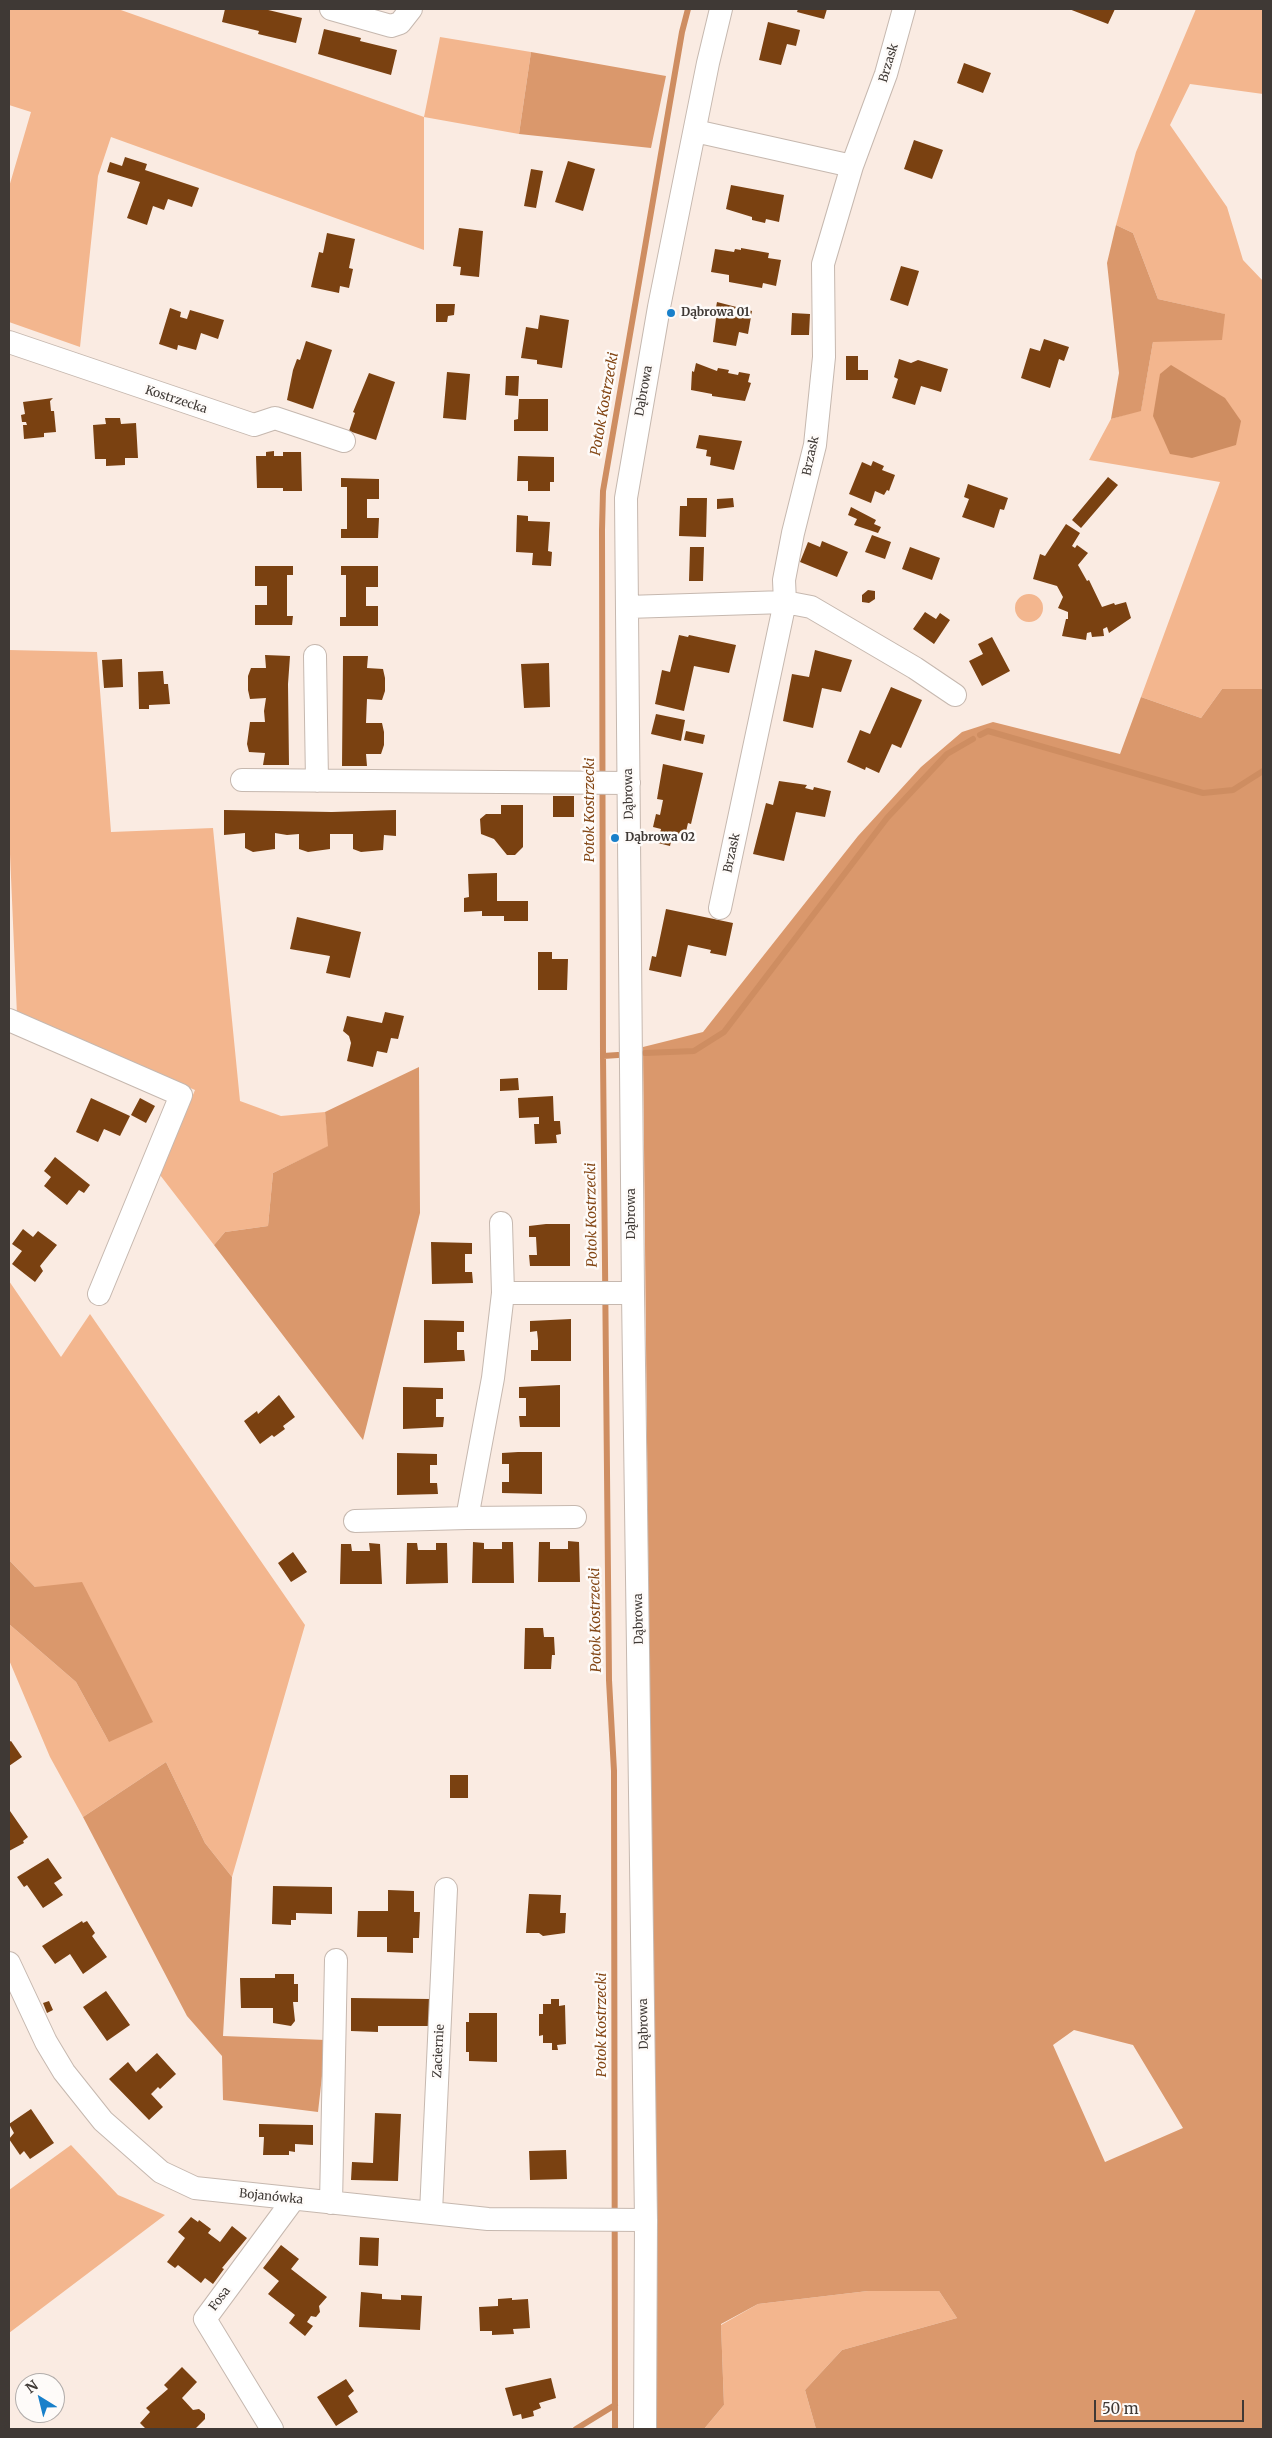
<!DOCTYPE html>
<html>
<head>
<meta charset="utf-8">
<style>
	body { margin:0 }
	#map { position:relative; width:1272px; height:2438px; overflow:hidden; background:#faebe2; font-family:Merriweather,serif }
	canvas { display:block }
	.frame { position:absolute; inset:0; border:10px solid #3f3935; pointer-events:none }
	.north { position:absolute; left:15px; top:2373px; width:50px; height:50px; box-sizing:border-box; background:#fefbf9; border:1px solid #b2adab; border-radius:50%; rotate:324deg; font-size:14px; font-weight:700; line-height:20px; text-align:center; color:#3f3935 }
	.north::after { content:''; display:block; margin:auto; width:18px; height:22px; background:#1980ca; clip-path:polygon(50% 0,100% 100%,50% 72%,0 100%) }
	.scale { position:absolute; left:1094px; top:2400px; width:150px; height:22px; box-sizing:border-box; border:2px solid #3f3935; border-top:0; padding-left:6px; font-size:15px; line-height:18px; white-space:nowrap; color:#3f3935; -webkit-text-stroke:4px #fefbf9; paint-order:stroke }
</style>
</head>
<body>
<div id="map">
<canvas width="1272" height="2438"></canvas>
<div class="frame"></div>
<div class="north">N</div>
<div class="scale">50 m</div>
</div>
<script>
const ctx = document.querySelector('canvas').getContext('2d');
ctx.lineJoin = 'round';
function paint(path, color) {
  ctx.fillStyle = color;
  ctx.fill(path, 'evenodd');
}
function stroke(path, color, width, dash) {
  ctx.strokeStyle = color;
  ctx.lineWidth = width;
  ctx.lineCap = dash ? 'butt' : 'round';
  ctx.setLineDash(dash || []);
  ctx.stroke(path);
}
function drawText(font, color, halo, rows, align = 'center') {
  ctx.font = font + ' Merriweather,serif';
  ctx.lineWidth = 5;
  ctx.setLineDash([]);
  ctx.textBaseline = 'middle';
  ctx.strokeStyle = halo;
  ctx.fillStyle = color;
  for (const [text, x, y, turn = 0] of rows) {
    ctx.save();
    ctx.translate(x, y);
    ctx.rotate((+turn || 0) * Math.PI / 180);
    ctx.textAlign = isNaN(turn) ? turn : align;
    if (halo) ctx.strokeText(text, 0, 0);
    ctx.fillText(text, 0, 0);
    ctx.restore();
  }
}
paint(new Path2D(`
	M 9,9 L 118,9 L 424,117 L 440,37 L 531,52 L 519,134 L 424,117 L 424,250 L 111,137 L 98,176 L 80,347 L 9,322 L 9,187 L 31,112 L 9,105 Z
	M 1196,9 L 1263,9 L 1263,94 L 1190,84 L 1170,125 L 1227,207 L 1243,260 L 1263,281 L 1263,689 L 1222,689 L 1201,718 L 1141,697 L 1220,482 L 1089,460 L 1111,419 L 1141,410 L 1153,342 L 1224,314 L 1158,299 L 1133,233 L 1116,225 L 1136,152 Z
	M1015 608a14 14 0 1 1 28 0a14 14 0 1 1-28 0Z
	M 9,650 L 97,652 L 111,832 L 213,828 L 240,1101 L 281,1116 L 325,1112 L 329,1146 L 273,1173 L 268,1226 L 225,1232 L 214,1245 L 160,1175 L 195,1090 L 17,1015 L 9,831 Z
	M 9,1281 L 61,1357 L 90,1314 L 305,1625 L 232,1877 L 205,1843 L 166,1762 L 83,1817 L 50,1757 L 9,1660 L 9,1624 L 76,1682 L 109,1742 L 35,1587 L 9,1560 Z
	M 71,2145 L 118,2195 L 165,2215 L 9,2333 L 9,2190 Z
	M 868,2291 L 939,2291 L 957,2318 L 842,2350 L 805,2390 L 816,2429 L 704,2429 L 724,2405 L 721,2325 L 758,2304 Z`), '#f3b68e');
paint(new Path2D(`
	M 531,52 L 666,76 L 651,148 L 519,134 Z
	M 1116,225 L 1133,233 L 1158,299 L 1225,314 L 1222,340 L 1153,342 L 1141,411 L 1111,419 L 1119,373 L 1107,263 Z
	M 1222,689 L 1263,689 L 1263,2429 L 816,2429 L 805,2390 L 842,2350 L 957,2318 L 939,2291 L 868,2291 L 758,2304 L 721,2324 L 724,2405 L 704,2429 L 657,2429 L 643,1047 L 703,1032 L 858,836 L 921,767 L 962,732 L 993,722 L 1120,754 L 1141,697 L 1201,718 ZM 1074,2030 L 1133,2045 L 1183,2128 L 1105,2162 L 1053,2045 Z
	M 419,1067 L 420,1213 L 363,1440 L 214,1245 L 225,1232 L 268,1226 L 273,1173 L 328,1146 L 325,1112 Z
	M 9,1560 L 35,1587 L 82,1582 L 153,1722 L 109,1742 L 76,1682 L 9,1624 Z
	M 166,1762 L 205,1843 L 232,1877 L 223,2036 L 326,2040 L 318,2112 L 223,2100 L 222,2056 L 187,2016 L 83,1817 Z`), '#da986c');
paint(new Path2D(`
	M 1171,365 L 1225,398 L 1241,421 L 1236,445 L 1192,458 L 1170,454 L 1153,416 L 1160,374 Z`), '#ce8d61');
stroke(new Path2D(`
	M 980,735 L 988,731 L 1203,793 L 1233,790 L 1263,771
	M 645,1053 L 694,1051 L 724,1032 L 887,818 L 947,754 L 973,739
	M 603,1056 L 618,1055
	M 576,2429 L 615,2405
	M 615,2429 L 614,1771 L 609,1680 L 603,1056 L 602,530 L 603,491 L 682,32 L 688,9`), '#ce8d61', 6);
paint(new Path2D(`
	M 225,9 L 264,9 L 302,18 L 296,43 L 258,34 L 259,31 L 222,22 Z
	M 798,9 L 827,9 L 824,19 L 797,12 Z
	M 1069,9 L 1115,9 L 1108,24 Z
	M 768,22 L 800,30 L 796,46 L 787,44 L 781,65 L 759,60 Z
	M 324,29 L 361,38 L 360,41 L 397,50 L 391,75 L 318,54 Z
	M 964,63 L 991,73 L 983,93 L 957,83 Z
	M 914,140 L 943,150 L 932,179 L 904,169 Z
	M 125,157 L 147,164 L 145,170 L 199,188 L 192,207 L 168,199 L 164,210 L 153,206 L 147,225 L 127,218 L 140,182 L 107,172 L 110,162 L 122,166 Z
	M 568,161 L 595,169 L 583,211 L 555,202 Z
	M 531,169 L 543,171 L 536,208 L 524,206 Z
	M 731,185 L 784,195 L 779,222 L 766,219 L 765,223 L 752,220 L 752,217 L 726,209 Z
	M 459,228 L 483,231 L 479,277 L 460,275 L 461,267 L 453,266 Z
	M 327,233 L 355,239 L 349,268 L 353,269 L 349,288 L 340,286 L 339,293 L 311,287 L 319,252 L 323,253 Z
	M 741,248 L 769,253 L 768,258 L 781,260 L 776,286 L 763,283 L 762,288 L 729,282 L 729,275 L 711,272 L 715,249 L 734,252 L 735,249 L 741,250 Z
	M 901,266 L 919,271 L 908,306 L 890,300 Z
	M 717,302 L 752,311 L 748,334 L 739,332 L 736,346 L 713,342 L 716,319 L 719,314 L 715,313 Z
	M 436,304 L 455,304 L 454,315 L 448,316 L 447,322 L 436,322 Z
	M 170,308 L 181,312 L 180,317 L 187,319 L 190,310 L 224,320 L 218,339 L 201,333 L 196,350 L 178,345 L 177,350 L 159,344 Z
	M 792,313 L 810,314 L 809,335 L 791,335 Z
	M 540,315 L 569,320 L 562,368 L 537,364 L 537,360 L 521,358 L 526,327 L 538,329 Z
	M 1044,339 L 1069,347 L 1064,361 L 1059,359 L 1050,388 L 1021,378 L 1030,348 L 1040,351 Z
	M 306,341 L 332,350 L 313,409 L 287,400 L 293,370 L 297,359 L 300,360 Z
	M 846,356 L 858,356 L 858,370 L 868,370 L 868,380 L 846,380 Z
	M 899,359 L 911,363 L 918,360 L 948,369 L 941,392 L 921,386 L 915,405 L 892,398 L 898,379 L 894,377 Z
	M 696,363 L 717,371 L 718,368 L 729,370 L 728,373 L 738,375 L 739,372 L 750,374 L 748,382 L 751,383 L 745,401 L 712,396 L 712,394 L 691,390 L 692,371 L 694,372 Z
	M 447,372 L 470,374 L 466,420 L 443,418 Z
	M 369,373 L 395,382 L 376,440 L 349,431 L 355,413 L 353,412 Z
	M 506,376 L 519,376 L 518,396 L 505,395 Z
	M 53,398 L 50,401 L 51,411 L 54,411 L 56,432 L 44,433 L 44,437 L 24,439 L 23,425 L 27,425 L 26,422 L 22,422 L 21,415 L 25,414 L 23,402 Z
	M 519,399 L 548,399 L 548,431 L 514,431 L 514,420 L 518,419 Z
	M 105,418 L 120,418 L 121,424 L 136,423 L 138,458 L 125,458 L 125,465 L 106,466 L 106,459 L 95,459 L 93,425 L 106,424 Z
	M 699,435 L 742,441 L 734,470 L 710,465 L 711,457 L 706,456 L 707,450 L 696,448 Z
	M 274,451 L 274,456 L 283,456 L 283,452 L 301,452 L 302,491 L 283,491 L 283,488 L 257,488 L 256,456 L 266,456 L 266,452 Z
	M 518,456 L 554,457 L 554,482 L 550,482 L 550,491 L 528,491 L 528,481 L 517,481 Z
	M 873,461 L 884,466 L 882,470 L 895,475 L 889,491 L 887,490 L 884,495 L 875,491 L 871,503 L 849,494 L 862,462 L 871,466 Z
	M 1108,477 L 1118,485 L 1081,528 L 1072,520 Z
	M 341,478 L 379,479 L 379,499 L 367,499 L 367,518 L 379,518 L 378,538 L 341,538 L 341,529 L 347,529 L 347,487 L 341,487 Z
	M 968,484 L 1008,498 L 1004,510 L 1000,509 L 994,528 L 962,517 L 969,499 L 964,497 Z
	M 687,498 L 707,498 L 706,537 L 679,536 L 680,506 L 687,506 Z
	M 733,498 L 734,507 L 717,509 L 717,499 Z
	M 851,507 L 876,520 L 874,524 L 881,527 L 878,533 L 854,525 L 857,519 L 848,515 Z
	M 517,515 L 528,516 L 528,521 L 550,522 L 548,551 L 552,552 L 551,566 L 532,565 L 533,553 L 516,552 Z
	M 1066,524 L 1080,533 L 1072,546 L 1075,548 L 1077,545 L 1088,553 L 1078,565 L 1087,581 L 1089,580 L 1102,607 L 1114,603 L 1115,605 L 1126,602 L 1131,618 L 1109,633 L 1107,627 L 1103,629 L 1104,636 L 1092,637 L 1091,632 L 1087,633 L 1086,640 L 1062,636 L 1066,619 L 1068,619 L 1068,612 L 1058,608 L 1063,597 L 1057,586 L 1033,579 L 1040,554 L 1045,556 Z
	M 872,535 L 891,542 L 885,559 L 865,552 Z
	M 822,541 L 848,552 L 837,577 L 800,562 L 808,542 L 820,547 Z
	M 690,547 L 704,547 L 703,581 L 689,581 Z
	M 910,547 L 940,558 L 932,580 L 902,569 Z
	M 255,566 L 293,566 L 293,575 L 287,575 L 287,616 L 293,616 L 292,625 L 255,625 L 255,605 L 267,605 L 267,586 L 255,586 Z
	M 341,566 L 378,566 L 378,587 L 366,587 L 366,606 L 378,606 L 378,626 L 340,626 L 340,617 L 346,617 L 346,575 L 341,575 Z
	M 868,590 L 875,591 L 875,599 L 869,603 L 862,602 L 862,595 Z
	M 925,612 L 936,619 L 940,613 L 950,620 L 934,644 L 913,629 Z
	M 679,635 L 688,637 L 689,635 L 736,645 L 729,673 L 694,666 L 684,711 L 655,704 L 662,670 L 670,672 Z
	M 992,637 L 1010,671 L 982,686 L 969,661 L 983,654 L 978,644 Z
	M 815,650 L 852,660 L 841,692 L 822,688 L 813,728 L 783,721 L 792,674 L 809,677 Z
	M 265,655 L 290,656 L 288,684 L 289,765 L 263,765 L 265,753 L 249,752 L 247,744 L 250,722 L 265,722 L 264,711 L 266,698 L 250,699 L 248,690 L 248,676 L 251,668 L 266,668 Z
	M 343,656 L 368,656 L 367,668 L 383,669 L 385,678 L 385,691 L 382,700 L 367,699 L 366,723 L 382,723 L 384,732 L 384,745 L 381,754 L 366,754 L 367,766 L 342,766 Z
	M 122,659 L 123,687 L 104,688 L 102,660 Z
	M 549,663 L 550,707 L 524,708 L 521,664 Z
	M 163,671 L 164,684 L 168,684 L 170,704 L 149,705 L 149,709 L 139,709 L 138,672 Z
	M 891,687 L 922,700 L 901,748 L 892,744 L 879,773 L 866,767 L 865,770 L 847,762 L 860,730 L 870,734 Z
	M 656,714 L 685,720 L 681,741 L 651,734 Z
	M 686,731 L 705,735 L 703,744 L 684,740 Z
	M 663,764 L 703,773 L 691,824 L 688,823 L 684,840 L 672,837 L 670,846 L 658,843 L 661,829 L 653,827 L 656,814 L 660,815 L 663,800 L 657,799 Z
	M 779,781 L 807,785 L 805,788 L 813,790 L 814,787 L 831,791 L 825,817 L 796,812 L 784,861 L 753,854 L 766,803 L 773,805 Z
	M 553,796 L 574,796 L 574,817 L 553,817 Z
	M 501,805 L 523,805 L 523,847 L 515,855 L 507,855 L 494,839 L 481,834 L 480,819 L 486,814 L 501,814 Z
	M 224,810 L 332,812 L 396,810 L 396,836 L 384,835 L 383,850 L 361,852 L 353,849 L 353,834 L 330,834 L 330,849 L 308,852 L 299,849 L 299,834 L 287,835 L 275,833 L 275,849 L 253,852 L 245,848 L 245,833 L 224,835 Z
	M 497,873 L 497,901 L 528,901 L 528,921 L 504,921 L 504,916 L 482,916 L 482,911 L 464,912 L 464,898 L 469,897 L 468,874 Z
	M 666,909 L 733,923 L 726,956 L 710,953 L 711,950 L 688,945 L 681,977 L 649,970 L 652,956 L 656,957 Z
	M 297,917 L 361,932 L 350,978 L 326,973 L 330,956 L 290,949 Z
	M 538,952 L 552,952 L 552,959 L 568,959 L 567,990 L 538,990 Z
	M 385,1012 L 404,1016 L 398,1039 L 391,1038 L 387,1053 L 377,1051 L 373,1067 L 347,1061 L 351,1043 L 349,1036 L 343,1031 L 347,1016 L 382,1023 Z
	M 518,1078 L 519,1090 L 500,1091 L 500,1079 Z
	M 553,1096 L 554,1121 L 560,1121 L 561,1134 L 556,1135 L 557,1143 L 535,1144 L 534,1124 L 539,1124 L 539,1117 L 519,1118 L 518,1098 Z
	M 91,1098 L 130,1116 L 120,1136 L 104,1129 L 98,1142 L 76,1132 Z
	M 140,1098 L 155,1106 L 146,1123 L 131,1115 Z
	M 55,1157 L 90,1185 L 84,1193 L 79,1190 L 67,1205 L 44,1186 L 51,1177 L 44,1171 Z
	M 546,1224 L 570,1224 L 570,1266 L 530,1266 L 529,1255 L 537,1255 L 536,1237 L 529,1237 L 529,1226 Z
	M 23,1229 L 33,1237 L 38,1231 L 57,1245 L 40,1266 L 43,1271 L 35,1282 L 12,1264 L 22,1251 L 12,1244 Z
	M 431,1242 L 472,1243 L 472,1254 L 465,1254 L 465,1272 L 472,1272 L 473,1283 L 432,1284 Z
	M 571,1319 L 571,1361 L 531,1361 L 531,1350 L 538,1350 L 538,1340 L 537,1331 L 530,1332 L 530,1321 Z
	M 424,1320 L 464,1321 L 464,1332 L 457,1332 L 457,1350 L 464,1350 L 465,1361 L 424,1363 Z
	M 560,1385 L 560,1427 L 520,1427 L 519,1416 L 526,1416 L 526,1398 L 519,1398 L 519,1387 Z
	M 403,1387 L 443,1388 L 443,1399 L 436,1399 L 436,1417 L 444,1417 L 443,1427 L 403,1429 Z
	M 279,1395 L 295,1417 L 283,1426 L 285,1429 L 274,1437 L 272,1435 L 260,1444 L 244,1421 L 257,1411 L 258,1414 Z
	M 518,1452 L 542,1452 L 542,1494 L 502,1493 L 502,1482 L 509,1482 L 509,1464 L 502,1464 L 502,1453 Z
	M 397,1453 L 437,1454 L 437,1465 L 430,1465 L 430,1483 L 437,1483 L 438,1494 L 397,1495 Z
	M 568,1541 L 579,1542 L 580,1582 L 538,1582 L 539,1542 L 550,1542 L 550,1549 L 568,1549 Z
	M 473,1542 L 484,1543 L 484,1549 L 502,1549 L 502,1542 L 513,1542 L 514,1583 L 472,1583 Z
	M 369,1543 L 380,1544 L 382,1584 L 340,1584 L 341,1544 L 351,1544 L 352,1551 L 370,1551 Z
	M 407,1543 L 417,1543 L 418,1550 L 436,1550 L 436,1543 L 447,1543 L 448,1583 L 406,1584 Z
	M 293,1552 L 307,1572 L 291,1582 L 278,1563 Z
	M 525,1628 L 543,1628 L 544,1637 L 554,1637 L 555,1655 L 552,1655 L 551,1669 L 524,1669 Z
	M 11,1741 L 22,1757 L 9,1766 L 9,1742 Z
	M 450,1775 L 468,1775 L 468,1798 L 450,1798 Z
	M 10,1811 L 28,1837 L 23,1841 L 24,1843 L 9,1851 Z
	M 48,1858 L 62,1878 L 54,1883 L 63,1895 L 43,1908 L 27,1885 L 24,1887 L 17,1877 Z
	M 273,1886 L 332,1887 L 332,1914 L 296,1913 L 296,1920 L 291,1920 L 291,1925 L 272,1924 Z
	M 388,1890 L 414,1891 L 414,1912 L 420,1912 L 419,1938 L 413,1938 L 413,1953 L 387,1952 L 387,1937 L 357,1937 L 358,1911 L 388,1911 Z
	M 529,1894 L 561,1895 L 560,1913 L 566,1913 L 565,1933 L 543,1936 L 539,1933 L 526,1933 Z
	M 82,1921 L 83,1923 L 87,1921 L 95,1933 L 92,1936 L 107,1957 L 83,1974 L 70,1954 L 55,1964 L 42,1946 Z
	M 275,1974 L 294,1974 L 294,1984 L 298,1984 L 298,2002 L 293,2002 L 295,2021 L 291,2026 L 273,2023 L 273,2008 L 241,2008 L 240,1978 L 275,1978 Z
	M 106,1991 L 130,2025 L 107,2041 L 83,2007 Z
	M 351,1998 L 430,1999 L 430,2026 L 378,2026 L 378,2032 L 351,2031 Z
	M 551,1999 L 559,1999 L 559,2006 L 565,2005 L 566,2044 L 557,2045 L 558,2050 L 552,2050 L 552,2043 L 543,2043 L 543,2035 L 539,2036 L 539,2014 L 543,2014 L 543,2004 L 551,2004 Z
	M 49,2001 L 53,2010 L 47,2013 L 43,2003 Z
	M 469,2013 L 497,2013 L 497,2062 L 469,2061 L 469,2052 L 466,2052 L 466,2022 L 469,2022 Z
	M 157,2053 L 176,2074 L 160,2089 L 158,2087 L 151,2094 L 163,2107 L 149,2120 L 109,2079 L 128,2062 L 136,2072 Z
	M 31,2109 L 54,2143 L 30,2159 L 24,2151 L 20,2155 L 9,2139 L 14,2133 L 9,2124 Z
	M 375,2113 L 401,2114 L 398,2181 L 351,2180 L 352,2162 L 373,2163 Z
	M 259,2124 L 313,2125 L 313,2145 L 295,2144 L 295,2152 L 289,2151 L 289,2155 L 263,2155 L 264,2137 L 259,2137 Z
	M 566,2150 L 567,2179 L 530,2180 L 529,2151 Z
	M 191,2217 L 198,2222 L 199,2220 L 211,2229 L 208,2233 L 220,2242 L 232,2226 L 247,2238 L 222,2268 L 224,2269 L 213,2284 L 205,2278 L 201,2283 L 178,2265 L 175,2268 L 167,2262 L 185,2238 L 178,2232 Z
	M 360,2237 L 379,2238 L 378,2266 L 359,2265 Z
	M 281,2245 L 299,2259 L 291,2269 L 327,2297 L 319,2306 L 320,2312 L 316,2317 L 311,2316 L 307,2322 L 313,2326 L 305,2336 L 289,2323 L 295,2315 L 268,2294 L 279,2281 L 263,2268 Z
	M 361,2292 L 382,2294 L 382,2299 L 401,2300 L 401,2295 L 422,2296 L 420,2330 L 359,2327 Z
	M 512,2298 L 512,2300 L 528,2299 L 530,2328 L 513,2329 L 514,2334 L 492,2335 L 492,2331 L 480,2331 L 479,2307 L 498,2306 L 498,2299 Z
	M 182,2367 L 197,2382 L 182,2398 L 193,2410 L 199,2409 L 205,2414 L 205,2419 L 195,2429 L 146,2429 L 140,2423 L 150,2412 L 146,2408 L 168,2389 L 164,2385 Z
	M 551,2378 L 556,2398 L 539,2403 L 541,2408 L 533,2411 L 534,2416 L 522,2419 L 521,2414 L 513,2416 L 505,2388 Z
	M 346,2379 L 354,2391 L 348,2396 L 358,2412 L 336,2426 L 317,2397 Z`), '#7a4111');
const street = new Path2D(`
	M 331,9 L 391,26 L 400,23 L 411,9
	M 695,131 L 852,166
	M 9,342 L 254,425 L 275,418 L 344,441
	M 627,607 L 785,602 L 811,607 L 915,668 L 955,695
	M 315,656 L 317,781
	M 242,780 L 629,783
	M 720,908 L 785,602 L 784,580 L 793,533 L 815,445 L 824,357 L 823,264 L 852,166 L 886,74 L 904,9
	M 9,1020 L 181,1095 L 99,1294
	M 501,1223 L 503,1293 L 633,1293
	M 503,1293 L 493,1378 L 467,1518 L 575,1517
	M 355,1521 L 467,1518
	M 9,1963 L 46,2042 L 64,2072 L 103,2121 L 161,2172 L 195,2188 L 488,2219 L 646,2220
	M 331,2203 L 336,1960
	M 431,2212 L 446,1889
	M 272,2429 L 205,2319 L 293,2200
	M 645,2429 L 646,2220 L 633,1293 L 626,498 L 659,307 L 708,63 L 721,9`);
stroke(street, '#c6b8af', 24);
stroke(street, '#fff', 22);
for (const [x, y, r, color] of [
	[671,313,5,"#1980ca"],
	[615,838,5,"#1980ca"]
]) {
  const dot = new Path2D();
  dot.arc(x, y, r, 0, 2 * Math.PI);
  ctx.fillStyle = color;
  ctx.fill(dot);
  stroke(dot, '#fefbf9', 2);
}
drawText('12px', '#3f3935', '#fefbf9', [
	["Brzask",889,63,-73],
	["Dąbrowa",644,391,-80],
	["Kostrzecka",176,400,18],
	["Brzask",811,456,-78],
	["Dąbrowa",629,794,-91],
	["Brzask",732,853,-78],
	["Dąbrowa",632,1214,-90],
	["Dąbrowa",639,1619,-91],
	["Dąbrowa",644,2024,-91],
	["Zaciernie",439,2051,-87],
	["Bojanówka",271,2197,6],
	["Fosa",220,2299,-53]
]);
drawText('bold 12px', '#3f3935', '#fefbf9', [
	["Dąbrowa 01",681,313],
	["Dąbrowa 02",625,838]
], 'left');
drawText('italic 14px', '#824513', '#fefbf9', [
	["Potok Kostrzecki",605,404,-80],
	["Potok Kostrzecki",590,810,-90],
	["Potok Kostrzecki",592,1215,-91],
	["Potok Kostrzecki",596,1620,-91],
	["Potok Kostrzecki",602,2025,-90]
]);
</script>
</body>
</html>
